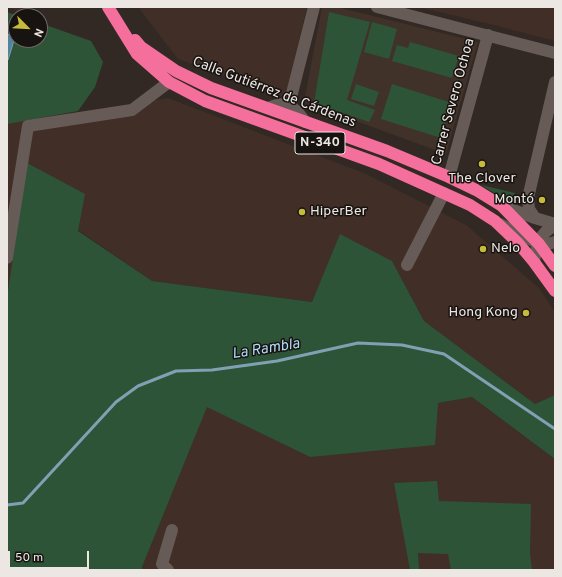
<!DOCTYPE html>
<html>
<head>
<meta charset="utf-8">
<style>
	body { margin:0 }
	#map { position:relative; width:562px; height:577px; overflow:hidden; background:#332924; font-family:Overpass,sans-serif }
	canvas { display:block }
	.frame { position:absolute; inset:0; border:8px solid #ede7e3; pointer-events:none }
	.north { position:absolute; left:8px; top:8px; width:40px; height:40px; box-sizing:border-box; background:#171310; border:1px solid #6d6864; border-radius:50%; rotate:114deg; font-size:11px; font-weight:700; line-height:16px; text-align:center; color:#ede7e3 }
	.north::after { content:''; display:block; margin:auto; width:14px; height:18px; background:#c7bb3c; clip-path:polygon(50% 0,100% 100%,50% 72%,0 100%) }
	.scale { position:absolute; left:8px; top:551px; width:81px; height:18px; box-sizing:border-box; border:2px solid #ede7e3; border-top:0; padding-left:5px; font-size:12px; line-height:14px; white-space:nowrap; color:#ede7e3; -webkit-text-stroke:3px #171310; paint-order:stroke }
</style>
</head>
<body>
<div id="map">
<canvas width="562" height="577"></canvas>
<div class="frame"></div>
<div class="north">N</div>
<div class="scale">50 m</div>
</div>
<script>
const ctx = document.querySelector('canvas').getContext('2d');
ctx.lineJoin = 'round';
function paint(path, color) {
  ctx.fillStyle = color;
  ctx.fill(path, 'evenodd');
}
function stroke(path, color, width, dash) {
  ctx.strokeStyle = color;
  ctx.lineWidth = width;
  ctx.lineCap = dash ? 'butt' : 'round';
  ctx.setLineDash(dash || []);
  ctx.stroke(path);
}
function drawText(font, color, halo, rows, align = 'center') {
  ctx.font = font + ' Overpass,sans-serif';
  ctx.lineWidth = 3;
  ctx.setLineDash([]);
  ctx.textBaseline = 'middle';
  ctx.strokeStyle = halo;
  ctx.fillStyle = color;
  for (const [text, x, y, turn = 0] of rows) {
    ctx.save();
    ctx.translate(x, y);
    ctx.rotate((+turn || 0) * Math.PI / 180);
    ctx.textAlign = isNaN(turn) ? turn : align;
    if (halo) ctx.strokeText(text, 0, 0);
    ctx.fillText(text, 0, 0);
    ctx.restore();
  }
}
paint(new Path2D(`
	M 322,7 L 337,7 L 478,42 L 446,154 L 304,102 Z`), '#403129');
paint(new Path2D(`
	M 7,7 L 32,7 L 30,15 Z
	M 138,7 L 307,7 L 285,97 L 178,59 Z
	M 418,7 L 555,7 L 555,41 L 494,25 Z
	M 168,98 L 366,174 L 466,225 L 539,288 L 555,312 L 555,395 L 535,404 L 424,321 L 392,261 L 341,235 L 312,302 L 152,281 L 78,230 L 7,298 L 7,123 Z
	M 472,397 L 555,459 L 555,570 L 143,570 L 142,567 L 207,406 L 310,457 L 438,403 Z`), '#402e27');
paint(new Path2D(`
	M 7,12 L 18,16 L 16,16 L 16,40 L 40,40 L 40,23 L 91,41 L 103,62 L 95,87 L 78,111 L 7,124 Z
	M 329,12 L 370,22 L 347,100 L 375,110 L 369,122 L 314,103 Z
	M 372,22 L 397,29 L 389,59 L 364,52 Z
	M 410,42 L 459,56 L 452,78 L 392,61 L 397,45 L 408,48 Z
	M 356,84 L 379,92 L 374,106 L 351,99 Z
	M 392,84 L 452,103 L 441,138 L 381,119 Z
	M 27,163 L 85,194 L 78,231 L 152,281 L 312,302 L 340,234 L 392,261 L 424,321 L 535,404 L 555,395 L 555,459 L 472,397 L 438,403 L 435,445 L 310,457 L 207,407 L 142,567 L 143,570 L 7,570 L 7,298 Z
	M 481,185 L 515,193 L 511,203 Z
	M 437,481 L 439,501 L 531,504 L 530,553 L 532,570 L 451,570 L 448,554 L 418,553 L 419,569 L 410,570 L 394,483 Z`), '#2e5438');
const water = new Path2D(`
	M 7,34 L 15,37 L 8,60 L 7,59 Z`);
paint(water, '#52839e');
stroke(water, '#80a1b3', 1);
stroke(new Path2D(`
	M 7,505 L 23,503 L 116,402 L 138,386 L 176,371 L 212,370 L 277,361 L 358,343 L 402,345 L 444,354 L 555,429`), '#80a1b3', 3);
stroke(new Path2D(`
	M 377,7 L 555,53
	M 289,105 L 314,7
	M 269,108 C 285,99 296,107 305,122
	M 449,177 L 488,35
	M 502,206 L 535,218 L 555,224
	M 535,218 L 529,209 L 528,198 L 555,82
	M 500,224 L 539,244 L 548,244 L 555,242
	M 7,258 L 28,126 L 132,110 L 169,82
	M 534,262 C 536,248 540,231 555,226
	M 407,265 L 444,193
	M 168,570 L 162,564 L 172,530`), '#665b56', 12);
stroke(new Path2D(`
	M 108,7 L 137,54 L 169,82 L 205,101 L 379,164 L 470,205 L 495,221 L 518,243 L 534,262 L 555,291
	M 135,40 L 141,47 L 176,71 L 211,88 L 387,151 L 449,177 L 476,190 L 502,206 L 539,244 L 555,266`), '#f56f9c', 12);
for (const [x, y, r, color] of [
	[482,164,4,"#c7bb3c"],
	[542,200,4,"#c7bb3c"],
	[302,212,4,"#c7bb3c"],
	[483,249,4,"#c7bb3c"],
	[526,313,4,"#c7bb3c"]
]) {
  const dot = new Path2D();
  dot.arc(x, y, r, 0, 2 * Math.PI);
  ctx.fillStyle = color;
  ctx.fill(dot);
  stroke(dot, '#171310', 1.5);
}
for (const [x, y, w] of [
	[320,143,50]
]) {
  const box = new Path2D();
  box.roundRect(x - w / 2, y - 11, w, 22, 3);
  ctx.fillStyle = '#171310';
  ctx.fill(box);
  stroke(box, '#ede7e3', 1);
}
drawText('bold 13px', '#ede7e3', null, [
	["N-340",320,143]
]);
drawText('14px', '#ede7e3', '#171310', [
	["Calle Gutiérrez de Cárdenas",274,93,21],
	["Carrer Severo Ochoa",454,102,-75]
]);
drawText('14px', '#ede7e3', '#171310', [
	["The Clover",482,179,"center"],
	["Montó",534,200],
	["HiperBer",310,212,"left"],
	["Nelo",491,249,"left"],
	["Hong Kong",518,313]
], 'right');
drawText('italic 15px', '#afdcf6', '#171310', [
	["La Rambla",266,350,-9]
]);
</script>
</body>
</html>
